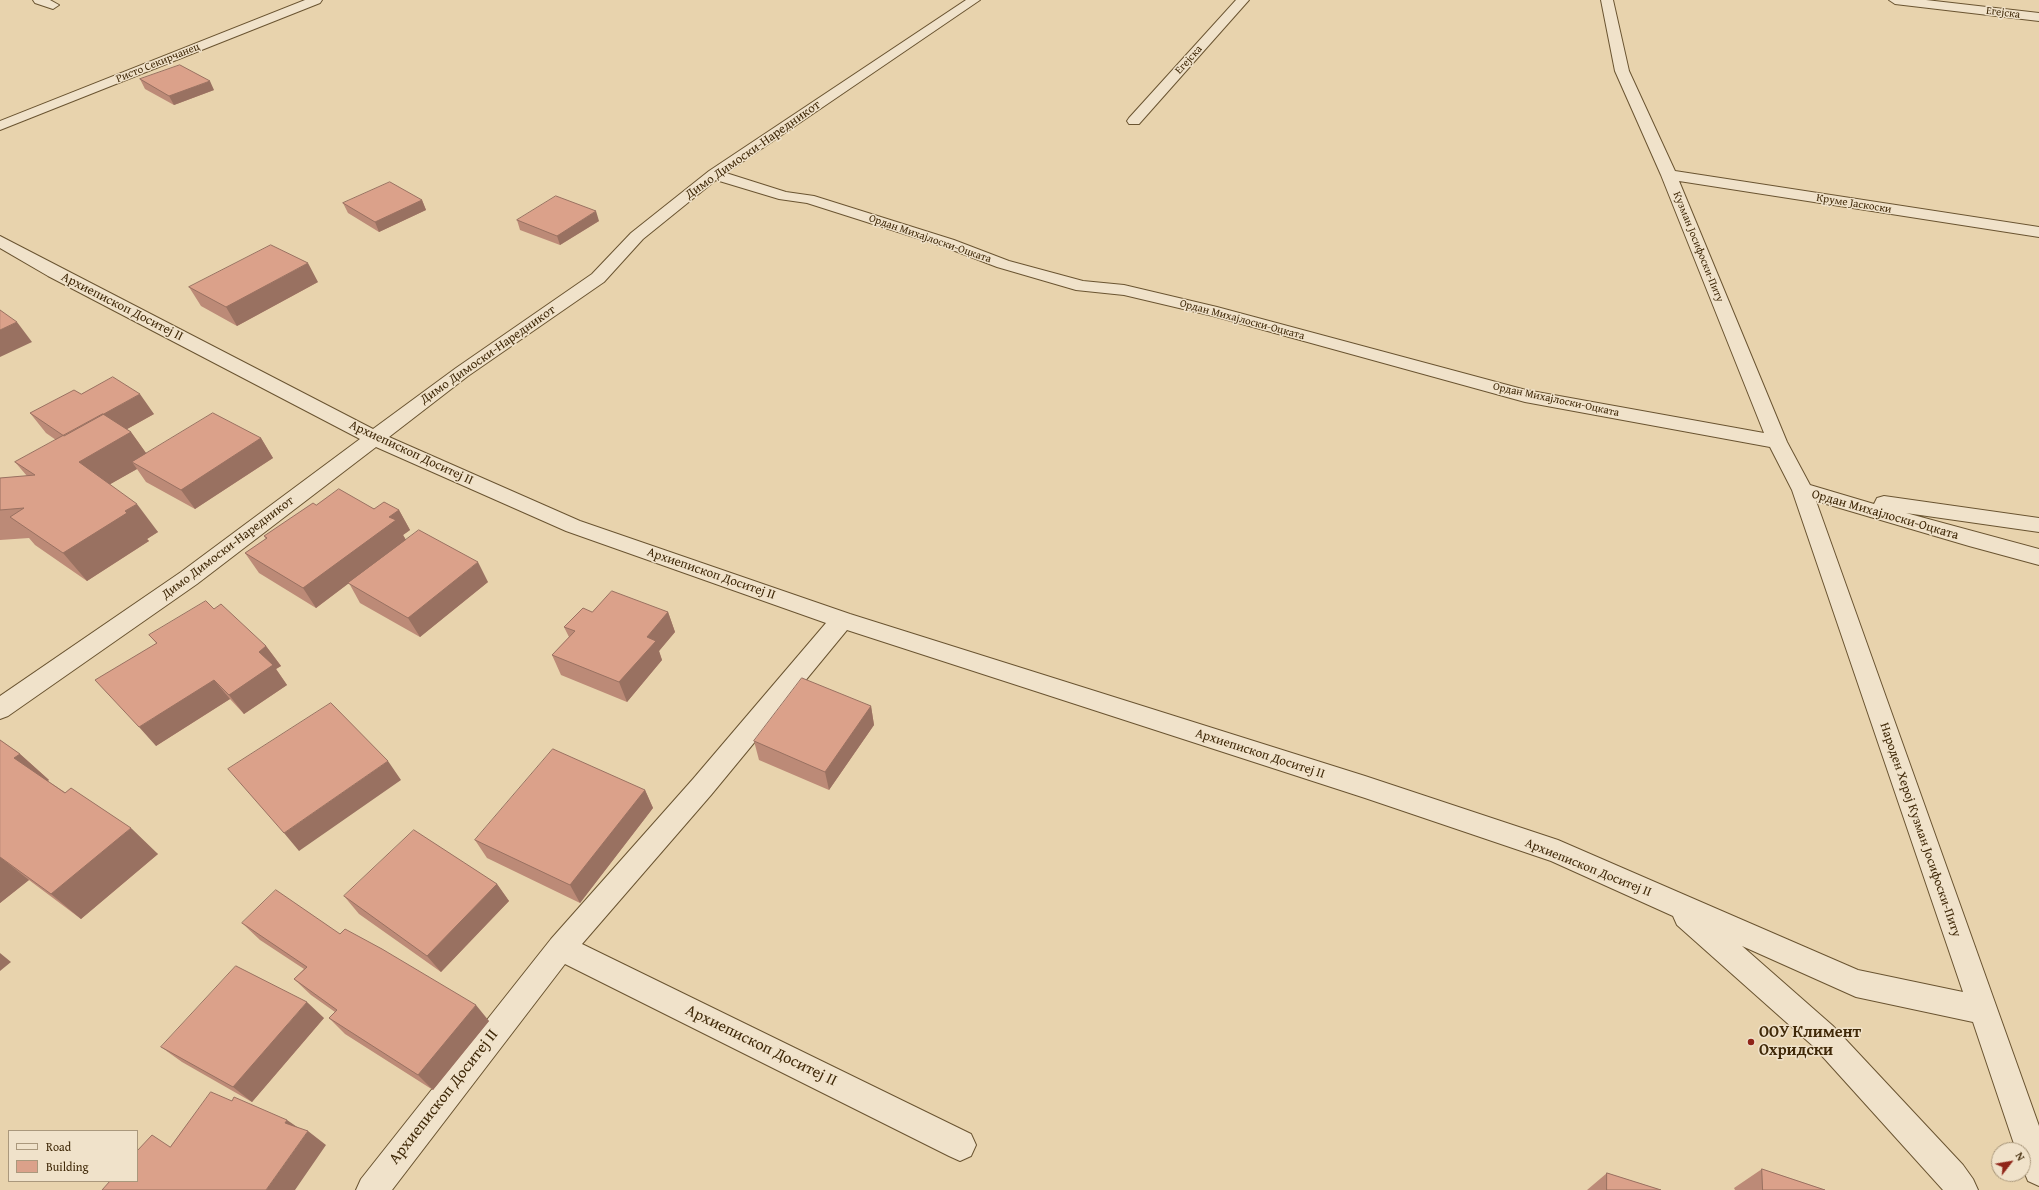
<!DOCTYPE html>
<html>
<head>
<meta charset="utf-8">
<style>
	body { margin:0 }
	#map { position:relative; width:2039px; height:1190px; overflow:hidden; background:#e8d3ad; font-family:"Gentium Book Plus",serif }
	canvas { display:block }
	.legend { position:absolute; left:8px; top:1130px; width:130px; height:52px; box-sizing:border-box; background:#f0e2ca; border:1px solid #aa987c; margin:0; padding:5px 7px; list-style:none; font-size:12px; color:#402908 }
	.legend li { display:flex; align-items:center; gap:8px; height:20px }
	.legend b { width:20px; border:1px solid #aa987c }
	.north { position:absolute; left:1991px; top:1142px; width:40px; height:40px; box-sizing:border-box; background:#f0e2ca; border:1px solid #aa987c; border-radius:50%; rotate:59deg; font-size:11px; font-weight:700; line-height:16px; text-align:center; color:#402908 }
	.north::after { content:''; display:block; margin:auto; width:14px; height:18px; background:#8f2418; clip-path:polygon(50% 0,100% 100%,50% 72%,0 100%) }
</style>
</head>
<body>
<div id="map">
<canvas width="2039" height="1190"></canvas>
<ul class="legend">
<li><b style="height:5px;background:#f0e2ca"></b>Road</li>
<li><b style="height:11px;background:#dba18a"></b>Building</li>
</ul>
<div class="north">N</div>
</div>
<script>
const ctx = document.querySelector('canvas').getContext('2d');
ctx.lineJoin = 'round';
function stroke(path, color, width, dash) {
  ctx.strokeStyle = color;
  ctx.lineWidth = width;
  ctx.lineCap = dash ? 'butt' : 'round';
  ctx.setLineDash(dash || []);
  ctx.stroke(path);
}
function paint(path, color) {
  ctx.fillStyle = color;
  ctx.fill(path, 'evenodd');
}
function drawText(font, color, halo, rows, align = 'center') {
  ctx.font = font + ' "Gentium Book Plus",serif';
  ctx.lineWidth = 3;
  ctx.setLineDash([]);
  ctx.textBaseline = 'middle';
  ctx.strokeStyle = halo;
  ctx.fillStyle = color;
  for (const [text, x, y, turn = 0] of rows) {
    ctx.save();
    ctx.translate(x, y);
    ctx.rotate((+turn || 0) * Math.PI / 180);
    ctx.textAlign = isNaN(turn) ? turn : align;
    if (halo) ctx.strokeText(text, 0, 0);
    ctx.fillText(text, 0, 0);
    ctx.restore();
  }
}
const minor = new Path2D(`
	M 33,0 L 50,0 L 59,5 L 53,9 L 35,3 Z
	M 305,0 L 322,0 L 320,3 L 0,130 L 0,121 Z
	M 966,0 L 980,0 L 726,173 L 786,192 L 814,196 L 954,240 L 1009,261 L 1083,281 L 1124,285 L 1217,307 L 1526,390 L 1764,433 L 1661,175 L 1615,71 L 1601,0 L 1613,0 L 1629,71 L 1675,171 L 2039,227 L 2039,237 L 1679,181 L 1787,442 L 1810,485 L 1874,504 L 1877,498 L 1884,496 L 2039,518 L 2039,532 L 1906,513 L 2039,549 L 2039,565 L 1969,546 L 1816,501 L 2039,1126 L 2039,1186 L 2028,1181 L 2023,1169 L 2023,1150 L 2016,1150 L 1973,1022 L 1856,997 L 1742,946 L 1833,1026 L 1963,1165 L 1973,1179 L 1978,1190 L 1943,1190 L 1813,1046 L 1677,925 L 1673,916 L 1551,861 L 1365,798 L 847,630 L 711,795 L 582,944 L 971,1134 L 976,1145 L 971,1156 L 960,1161 L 949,1156 L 565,964 L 392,1190 L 356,1190 L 361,1179 L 551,939 L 693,779 L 826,623 L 566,531 L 376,447 L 197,584 L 8,716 L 0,719 L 0,696 L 181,572 L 360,439 L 48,276 L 0,248 L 0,236 L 373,429 L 456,368 L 592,274 L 631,233 L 709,171 ZM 716,180 L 779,199 L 807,203 L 942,246 L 997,267 L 1076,290 L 1124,295 L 1213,316 L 1525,402 L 1770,447 L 1792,490 L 1963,992 L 1858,970 L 1558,840 L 1365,776 L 850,614 L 580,521 L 389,437 L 468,376 L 604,282 L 643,239 Z
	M 1236,0 L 1249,0 L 1139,124 L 1129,124 L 1127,121 L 1129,118 Z
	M 1889,0 L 1926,0 L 2039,13 L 2039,21 L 1895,4 Z`);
stroke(minor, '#6a5431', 2);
paint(minor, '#f0e2ca');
paint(new Path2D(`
	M 140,79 L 214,90 L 174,105 L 145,89 Z
	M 422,200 L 426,210 L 379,232 L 348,213 L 343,203 Z
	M 517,220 L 599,221 L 560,245 L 520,230 Z
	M 318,282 L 237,326 L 201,306 L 189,287 Z
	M 81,394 L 154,414 L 127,429 L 131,432 L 146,453 L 261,438 L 273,458 L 195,509 L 146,482 L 137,469 L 110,484 L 158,532 L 147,539 L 149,541 L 87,581 L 35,545 L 29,538 L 0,540 L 0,478 L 27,476 L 15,462 L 56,440 L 46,433 L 30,413 Z
	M 316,505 L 399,510 L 410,530 L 403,535 L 406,540 L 488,582 L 420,637 L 360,603 L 349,583 L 316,608 L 259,573 L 245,553 L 266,539 L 264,536 Z
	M 214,609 L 266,646 L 281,666 L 276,669 L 287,685 L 244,714 L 230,699 L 156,746 L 156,643 L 149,635 Z
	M 592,612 L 668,612 L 675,632 L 659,651 L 662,660 L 627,702 L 561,675 L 552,655 L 569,637 L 564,627 Z
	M 871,706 L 874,725 L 829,790 L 759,760 L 754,741 Z
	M 0,740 L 20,754 L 49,780 L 48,781 L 158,854 L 81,919 L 29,880 L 0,903 Z
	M 645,790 L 653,808 L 580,903 L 487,858 L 475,840 Z
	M 497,884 L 509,901 L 441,972 L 359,914 L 344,896 Z
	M 242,923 L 340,934 L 489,1021 L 433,1090 L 345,1034 L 329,1018 L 335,1012 L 311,995 L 294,979 L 304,969 L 260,940 Z
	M 324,1018 L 252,1102 L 182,1062 L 161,1047 Z
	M 1762,1169 L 1825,1190 L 1735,1190 L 1734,1188 Z
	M 1607,1173 L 1661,1190 L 1587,1190 Z`), '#bc8a77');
paint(new Path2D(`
	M 210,81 L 214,90 L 174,105 L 169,96 Z
	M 422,200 L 426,210 L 379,232 L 375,222 Z
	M 596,211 L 599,221 L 560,245 L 557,236 Z
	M 308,263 L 318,282 L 237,326 L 226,307 Z
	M 17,322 L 32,342 L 0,357 L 0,330 Z
	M 140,394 L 154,414 L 79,456 L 64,436 Z
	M 131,432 L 151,460 L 132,462 L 137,469 L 100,490 L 79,462 Z
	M 261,438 L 273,458 L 195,509 L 181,490 Z
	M 137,504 L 158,532 L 147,539 L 149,541 L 87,581 L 63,553 L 125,511 Z
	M 399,510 L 410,530 L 403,535 L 406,540 L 316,608 L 303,588 L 389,517 Z
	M 478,562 L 488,582 L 420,637 L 408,618 Z
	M 668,612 L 675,632 L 659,651 L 662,660 L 627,702 L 619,682 L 647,637 Z
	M 266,646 L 281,666 L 276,669 L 287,685 L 244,714 L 229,695 L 259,652 Z
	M 214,680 L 230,699 L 156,746 L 139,727 Z
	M 871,706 L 874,725 L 829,790 L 825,772 Z
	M 20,754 L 49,780 L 43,784 L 14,758 Z
	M 388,761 L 401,780 L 299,851 L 284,833 Z
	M 645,790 L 653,808 L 580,903 L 570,885 Z
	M 131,828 L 158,854 L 81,919 L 51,894 Z
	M 0,857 L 29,880 L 0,903 Z
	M 497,884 L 509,901 L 441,972 L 427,956 Z
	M 0,953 L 11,962 L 0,971 Z
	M 307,1002 L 324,1018 L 252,1102 L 233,1087 Z
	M 476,1005 L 489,1021 L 433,1090 L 418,1075 Z
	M 287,1120 L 306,1133 L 285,1123 Z
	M 308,1131 L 326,1145 L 295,1190 L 266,1190 Z`), '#997161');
const building = new Path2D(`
	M 180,65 L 210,81 L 169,96 L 140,79 Z
	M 390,182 L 422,200 L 375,222 L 343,203 Z
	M 556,196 L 596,211 L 557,236 L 517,220 Z
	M 271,245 L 308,263 L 226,307 L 189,287 Z
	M 0,310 L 17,322 L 0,330 Z
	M 113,377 L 140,394 L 64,436 L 30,413 L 74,390 L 81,394 Z
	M 213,413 L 261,438 L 181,490 L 132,462 Z
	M 103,414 L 131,432 L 79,462 L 137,504 L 125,511 L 127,513 L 63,553 L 10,517 L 24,508 L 0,510 L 0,478 L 35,475 L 15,462 Z
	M 339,489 L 374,509 L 384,502 L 399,510 L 389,517 L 396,520 L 303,588 L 245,553 L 267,538 L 264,536 L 313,503 L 316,505 Z
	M 419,530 L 478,562 L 408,618 L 348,583 Z
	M 612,591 L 668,612 L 647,637 L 656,641 L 619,682 L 552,655 L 575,631 L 564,627 L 583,608 L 592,612 Z
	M 206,601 L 214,609 L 221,604 L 266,646 L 259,652 L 273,665 L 229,695 L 214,680 L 139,727 L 95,680 L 157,643 L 149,635 Z
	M 802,678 L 871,706 L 825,772 L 754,741 Z
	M 331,703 L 388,761 L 284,833 L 228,769 Z
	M 0,740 L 20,754 L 14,758 L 65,793 L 71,788 L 131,828 L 51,894 L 0,857 Z
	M 553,749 L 645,790 L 570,885 L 475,840 Z
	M 414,830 L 497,884 L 427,956 L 344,896 Z
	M 276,890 L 340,934 L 345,929 L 382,949 L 476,1005 L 418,1075 L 329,1018 L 337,1010 L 294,979 L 307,967 L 242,923 Z
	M 236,966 L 307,1002 L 233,1087 L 161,1047 Z
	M 211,1092 L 232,1101 L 234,1097 L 287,1120 L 285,1123 L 308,1131 L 266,1190 L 102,1190 L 110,1181 L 137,1181 L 137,1151 L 152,1135 L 170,1147 Z
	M 1762,1169 L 1825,1190 L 1763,1190 Z
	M 1607,1173 L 1661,1190 L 1607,1190 Z`);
paint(building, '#dba18a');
stroke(building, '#997161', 1);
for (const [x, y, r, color] of [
	[1751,1042,4,"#8f2418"]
]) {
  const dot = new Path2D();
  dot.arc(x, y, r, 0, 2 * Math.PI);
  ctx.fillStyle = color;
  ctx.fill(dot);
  stroke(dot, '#f0e2ca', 1.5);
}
drawText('11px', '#402908', '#f0e2ca', [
	["Егејска",2003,13,7],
	["Егејска",1189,60,-48],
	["Ристо Секирчанец",158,63,-22],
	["Круме Јаскоски",1854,204,9],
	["Ордан Михајлоски-Оцката",930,239,19],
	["Кузман Јосифоски-Питу",1698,247,68],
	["Ордан Михајлоски-Оцката",1242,320,15],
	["Ордан Михајлоски-Оцката",1556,400,12]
]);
drawText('13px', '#402908', '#f0e2ca', [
	["Димо Димоски-Наредникот",753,150,-35],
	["Архиепископ Доситеј II",122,307,27],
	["Димо Димоски-Наредникот",488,355,-35],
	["Архиепископ Доситеј II",411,453,25],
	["Ордан Михајлоски-Оцката",1885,515,16],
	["Димо Димоски-Наредникот",228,548,-37],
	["Архиепископ Доситеј II",711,574,19],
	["Архиепископ Доситеј II",1260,754,18],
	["Народен Херој Кузман Јосифоски-Питу",1920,830,71],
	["Архиепископ Доситеј II",1588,868,22]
]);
drawText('bold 16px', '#402908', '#f0e2ca', [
	["ООУ Климент",1759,1033],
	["Охридски",1759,1051]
], 'left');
drawText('16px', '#402908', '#f0e2ca', [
	["Архиепископ Доситеј II",761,1046,26],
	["Архиепископ Доситеј II",444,1097,-52]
]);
</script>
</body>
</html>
